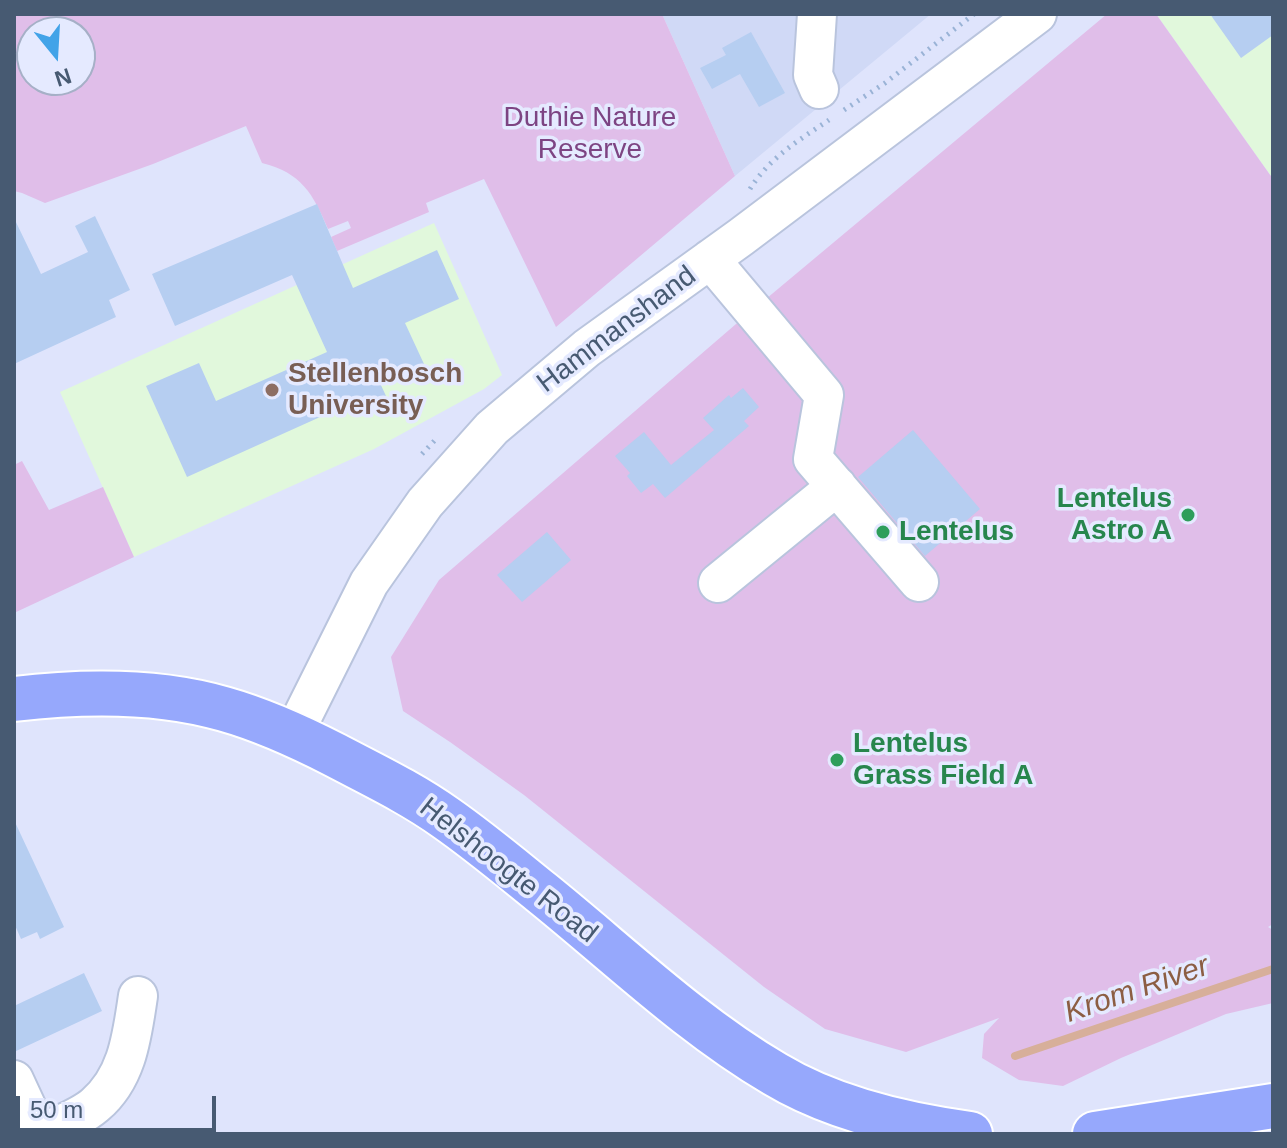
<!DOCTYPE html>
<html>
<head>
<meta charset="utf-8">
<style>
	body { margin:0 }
	#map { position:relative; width:1287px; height:1148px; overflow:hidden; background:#dfe4fc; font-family:Arial,sans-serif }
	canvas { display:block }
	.frame { position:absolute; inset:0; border:16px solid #475a72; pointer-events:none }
	.north { position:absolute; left:16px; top:16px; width:80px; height:80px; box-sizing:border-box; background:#e5eaff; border:2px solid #a6b0c7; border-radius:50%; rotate:162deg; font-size:22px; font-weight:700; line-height:32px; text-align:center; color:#475a72 }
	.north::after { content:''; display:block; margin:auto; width:28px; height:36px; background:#42a3e8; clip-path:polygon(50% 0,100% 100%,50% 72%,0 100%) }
	.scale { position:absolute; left:16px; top:1096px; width:200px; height:36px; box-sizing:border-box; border:4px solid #475a72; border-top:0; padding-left:10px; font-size:24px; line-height:28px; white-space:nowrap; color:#475a72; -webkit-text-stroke:6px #e5eaff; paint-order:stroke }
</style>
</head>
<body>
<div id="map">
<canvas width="1287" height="1148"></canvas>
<div class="frame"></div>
<div class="north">N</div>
<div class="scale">50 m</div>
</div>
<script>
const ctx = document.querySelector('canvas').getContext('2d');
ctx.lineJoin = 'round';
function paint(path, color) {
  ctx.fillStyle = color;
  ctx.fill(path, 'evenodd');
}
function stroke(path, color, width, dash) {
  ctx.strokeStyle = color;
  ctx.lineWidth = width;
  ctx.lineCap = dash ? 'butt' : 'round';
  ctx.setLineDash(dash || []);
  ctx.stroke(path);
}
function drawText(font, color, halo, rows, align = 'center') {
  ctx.font = font + ' Arial,sans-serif';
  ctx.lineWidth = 7;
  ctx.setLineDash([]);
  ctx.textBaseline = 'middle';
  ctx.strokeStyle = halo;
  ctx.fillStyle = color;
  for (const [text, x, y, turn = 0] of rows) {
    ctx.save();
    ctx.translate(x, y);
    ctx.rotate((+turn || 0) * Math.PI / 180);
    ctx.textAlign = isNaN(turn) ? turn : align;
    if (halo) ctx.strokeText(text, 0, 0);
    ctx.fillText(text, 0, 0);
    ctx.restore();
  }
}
paint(new Path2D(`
	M 662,14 L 931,14 L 735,176 Z`), '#d0d9f6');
paint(new Path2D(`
	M 1156,14 L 1273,14 L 1273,179 Z
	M 434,223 L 502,375 L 484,389 L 374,449 L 134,557 L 60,392 Z`), '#e1f8dc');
paint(new Path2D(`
	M 14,14 L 662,14 L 735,176 L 556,327 L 484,179 L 426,203 L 429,212 L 337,251 L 331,237 L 351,228 L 348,221 L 328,229 C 313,194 302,173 262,163 L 246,126 L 153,164 L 45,203 L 22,193 L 14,191 ZM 80,32 L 80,80 L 32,80 L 32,32 Z
	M 1107,14 L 1156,14 L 1273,179 L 1273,924 L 1268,927 L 1273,930 L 1273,1003 L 1226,1014 L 1121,1058 L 1063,1086 L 1019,1080 L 982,1058 L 984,1034 L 999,1018 L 906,1052 L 825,1029 L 764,987 L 524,795 L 450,742 L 403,711 L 391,657 L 439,580 L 736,324 Z
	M 22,461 L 49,510 L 103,487 L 134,557 L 14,613 L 14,559 L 16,558 L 14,552 L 14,465 Z`), '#e0bee9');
stroke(new Path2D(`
	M 1015,1056 L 1273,969`), '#d7af9a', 8);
paint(new Path2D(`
	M 1210,14 L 1273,14 L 1273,35 L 1241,58 Z
	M 751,32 L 785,93 L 759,107 L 740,74 L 712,89 L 700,68 L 726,55 L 722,48 Z
	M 317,204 L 353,288 L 437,250 L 459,299 L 405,323 L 424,364 L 380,383 L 386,396 L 352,412 L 349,404 L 187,477 L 146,386 L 199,363 L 216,401 L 327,352 L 292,275 L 175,326 L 152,274 Z
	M 95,216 L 130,290 L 109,300 L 116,317 L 14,364 L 14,218 L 41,274 L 88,252 L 75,226 Z
	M 743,388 L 759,407 L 744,421 L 749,426 L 665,498 L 653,484 L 641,493 L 627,476 L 630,473 L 615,456 L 644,432 L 671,465 L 714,430 L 703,418 L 729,395 L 731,398 Z
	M 913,430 L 980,509 L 925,556 L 858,477 Z
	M 547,532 L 571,560 L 522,602 L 497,575 Z
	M 14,820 L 64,927 L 40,939 L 37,932 L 21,939 L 14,923 Z
	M 84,973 L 102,1011 L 14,1052 L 14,1006 Z`), '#b6cef1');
const minor = new Path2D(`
	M 817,14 L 813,75 L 819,89
	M 710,259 L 824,395 L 813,459 L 919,582
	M 718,583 L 837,486
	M 294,733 L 369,583 L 425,503 L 492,428 L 587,348 L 741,237 L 1037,14
	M 14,1080 L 39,1134
	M 40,1134 C 58,1125 80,1118 95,1105 C 128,1077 132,1035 138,996`);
const major = new Path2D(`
	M 14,699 C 81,691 159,690 224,709 C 263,720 300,737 335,755 C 373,775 411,793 446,818 C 479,841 510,867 541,892 C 618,954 690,1024 775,1074 C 833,1109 904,1125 970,1134
	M 1095,1134 L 1273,1106`);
stroke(minor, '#b9c4dd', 42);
stroke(major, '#fff', 48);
stroke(new Path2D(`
	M 844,110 L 885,83 L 974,14
	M 750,189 C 769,158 799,140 829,120
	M 422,454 L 437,438`), '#9ab3d6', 5, [2, 6]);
stroke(minor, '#fff', 38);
stroke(major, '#96a8fc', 44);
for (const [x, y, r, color] of [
	[272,390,8,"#8d6e63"],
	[1188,515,8,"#2e9e5b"],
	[883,532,8,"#2e9e5b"],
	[837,760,8,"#2e9e5b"]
]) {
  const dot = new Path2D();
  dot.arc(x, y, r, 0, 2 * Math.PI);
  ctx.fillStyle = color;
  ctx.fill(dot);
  stroke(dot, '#e5eaff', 3);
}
drawText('28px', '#7d4483', '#e5eaff', [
	["Duthie Nature",590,118],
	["Reserve",590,150]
]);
drawText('28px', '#475a72', '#e5eaff', [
	["Hammanshand",617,330,-37],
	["Helshoogte Road",508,871,38]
]);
drawText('bold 28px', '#785e54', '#e5eaff', [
	["Stellenbosch",288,374],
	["University",288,406]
], 'left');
drawText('bold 28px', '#27864d', '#e5eaff', [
	["Lentelus",1172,499,"right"],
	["Astro A",1172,531,"right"],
	["Lentelus",899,532],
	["Lentelus",853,744],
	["Grass Field A",853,776]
], 'left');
drawText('italic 30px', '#8c5e43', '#e5eaff', [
	["Krom River",1137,990,-19]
]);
</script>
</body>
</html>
